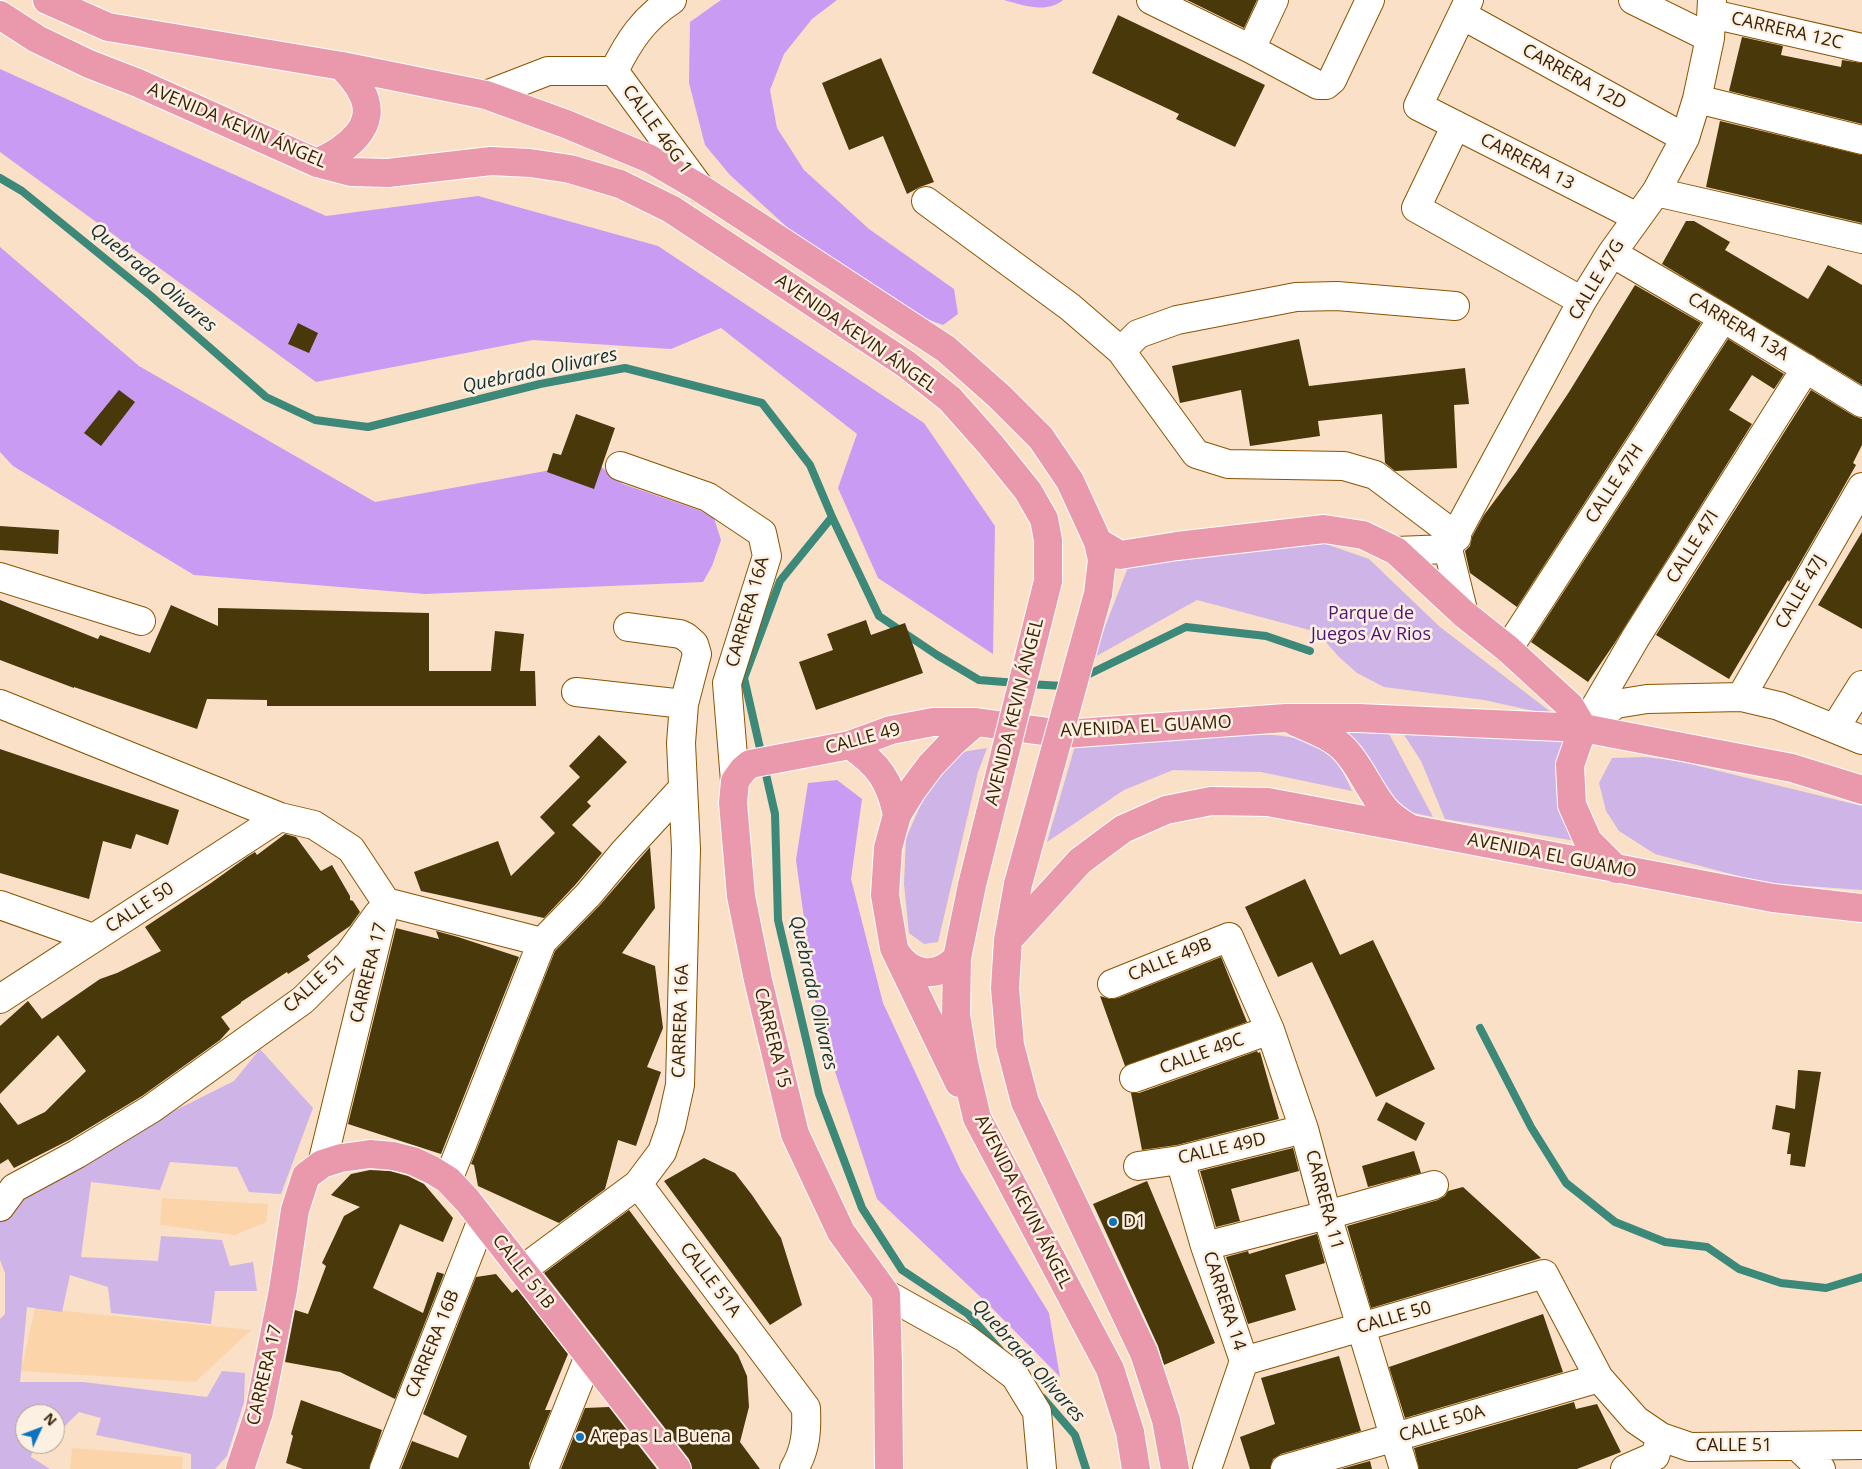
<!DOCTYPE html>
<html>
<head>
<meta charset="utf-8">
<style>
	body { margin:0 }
	#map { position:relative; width:1862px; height:1469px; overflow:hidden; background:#f9e0c7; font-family:"Open Sans",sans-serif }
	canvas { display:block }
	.north { position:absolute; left:15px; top:1404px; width:50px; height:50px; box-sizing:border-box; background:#fcf0e3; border:1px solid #ae9e8a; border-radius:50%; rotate:47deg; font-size:14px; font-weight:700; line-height:20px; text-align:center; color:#3a2305 }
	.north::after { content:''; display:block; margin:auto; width:18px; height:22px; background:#0c73bf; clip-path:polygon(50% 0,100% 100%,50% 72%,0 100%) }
</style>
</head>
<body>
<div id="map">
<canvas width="1862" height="1469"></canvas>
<div class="north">N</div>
</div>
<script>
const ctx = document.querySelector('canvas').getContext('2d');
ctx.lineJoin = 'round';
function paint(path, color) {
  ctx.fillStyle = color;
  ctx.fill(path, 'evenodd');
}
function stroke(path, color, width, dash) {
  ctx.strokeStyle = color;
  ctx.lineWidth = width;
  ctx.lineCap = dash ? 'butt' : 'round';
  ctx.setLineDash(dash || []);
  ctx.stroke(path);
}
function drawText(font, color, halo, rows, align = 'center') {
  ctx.font = font + ' "Open Sans",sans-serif';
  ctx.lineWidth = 5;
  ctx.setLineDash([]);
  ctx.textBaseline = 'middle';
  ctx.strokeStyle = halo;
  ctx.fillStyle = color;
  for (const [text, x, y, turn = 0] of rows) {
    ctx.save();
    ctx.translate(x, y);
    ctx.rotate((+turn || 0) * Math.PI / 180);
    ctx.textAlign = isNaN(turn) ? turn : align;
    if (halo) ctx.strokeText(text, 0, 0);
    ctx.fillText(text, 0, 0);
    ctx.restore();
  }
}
paint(new Path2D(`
	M 162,1198 L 268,1204 L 266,1222 L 235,1235 L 160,1225 Z
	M 27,1307 L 251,1330 L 195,1382 L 21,1371 L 35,1308 Z
	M 72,1448 L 183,1457 L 182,1469 L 70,1469 Z`), '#fcd4aa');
paint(new Path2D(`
	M 1300,535 L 1369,559 L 1440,627 L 1556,716 L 1484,700 L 1384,687 L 1357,673 L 1339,657 L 1317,632 L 1197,600 L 1093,658 L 1130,562 Z
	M 1399,727 L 1566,739 L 1582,842 L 1445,819 L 1421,761 Z
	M 1343,731 L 1388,732 L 1433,817 L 1409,812 L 1391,803 Z
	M 1231,733 C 1261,735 1306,732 1329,754 C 1340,764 1346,778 1352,791 L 1261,772 L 1173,770 L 1124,790 L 1047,842 L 1077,739 Z
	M 987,748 L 978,772 L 938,942 L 924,944 L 909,933 L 904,884 L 906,838 L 922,802 L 944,771 L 962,752 Z
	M 1645,757 L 1678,761 L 1862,806 L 1862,890 L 1765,883 L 1655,854 L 1619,831 L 1606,811 L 1599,783 L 1612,758 Z
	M 260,1049 L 313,1108 L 281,1194 L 249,1192 L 237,1167 L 170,1162 L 160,1190 L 91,1182 L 81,1257 L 158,1261 L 161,1236 L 222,1240 L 230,1266 L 253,1262 L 257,1291 L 215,1291 L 211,1324 L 111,1313 L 108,1287 L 70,1275 L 62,1312 L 27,1307 L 20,1382 L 83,1382 L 207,1397 L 222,1371 L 245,1373 L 244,1402 L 227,1456 L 215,1469 L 191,1469 L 191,1454 L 96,1435 L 101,1418 L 79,1412 L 60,1431 L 55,1428 L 55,1414 L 25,1414 L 25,1444 L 34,1444 L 31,1457 L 50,1469 L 0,1469 L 0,1319 L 5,1314 L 5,1273 L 0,1260 L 0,1219 L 11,1198 L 128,1134 L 234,1081 Z`), '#cfb4e8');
paint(new Path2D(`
	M 721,0 L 837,0 L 812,19 L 784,54 L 770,90 L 777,128 L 804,170 L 869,229 L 954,289 L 958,314 L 943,325 L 916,315 L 788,228 L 730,175 L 705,145 L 689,83 L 690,22 Z
	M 1004,0 L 1063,0 C 1047,14 1023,5 1004,0 Z
	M 0,69 L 326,216 L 478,196 L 658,246 L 924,423 L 995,526 L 993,654 L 878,578 L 838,488 L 857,434 L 721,328 L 671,349 L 533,340 L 316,382 L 0,152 Z
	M 0,247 L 139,366 L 375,502 L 595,462 L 623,484 L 713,515 L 721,540 L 712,566 L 703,582 L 425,594 L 194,575 L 13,466 L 0,452 Z
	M 837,780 L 862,799 L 851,879 L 883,1003 L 961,1171 L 1049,1313 L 1060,1377 L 988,1304 L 877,1199 L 818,1020 L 796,860 L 808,783 Z`), '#ca9bf2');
stroke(new Path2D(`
	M 0,178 L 22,191 L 151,296 L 266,397 L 315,420 L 368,427 L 540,384 L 625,368 L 762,403 L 810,465 L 832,517 L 879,616 L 937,655 L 979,680 L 1017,683
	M 832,517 L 780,581 L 744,678 L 775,814 L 778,920 L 819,1094 L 862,1208 L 902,1270 L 968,1314 L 1000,1350
	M 1081,678 L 1186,627 L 1266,636 L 1310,651
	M 1028,684 L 1063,686 L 1066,685
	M 1480,1028 L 1531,1127 L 1566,1183 L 1615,1222 L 1665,1242 L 1707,1247 L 1739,1269 L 1781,1283 L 1826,1288 L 1862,1277
	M 1043,1398 L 1075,1435 L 1086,1469`), '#3c8879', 8);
paint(new Path2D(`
	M 1187,0 L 1257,0 L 1244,28 Z
	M 1118,15 L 1265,85 L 1235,147 L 1176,119 L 1179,114 L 1092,73 Z
	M 1742,37 L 1783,46 L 1781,55 L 1841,67 L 1842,60 L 1862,63 L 1862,124 L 1729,91 Z
	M 881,58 L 934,182 L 920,187 L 907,194 L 883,136 L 849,150 L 822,83 Z
	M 1720,121 L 1862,155 L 1862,223 L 1706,187 Z
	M 1686,221 L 1694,221 L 1730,242 L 1725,250 L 1808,299 L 1828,265 L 1862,285 L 1862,385 L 1662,264 Z
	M 1635,285 L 1701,323 L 1517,607 L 1470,573 L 1465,551 L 1470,546 L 1472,537 L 1484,515 L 1516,472 L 1569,392 Z
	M 298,323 L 318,333 L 309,353 L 288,344 Z
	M 1299,339 L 1309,386 L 1465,368 L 1469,404 L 1454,405 L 1457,468 L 1395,471 L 1385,463 L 1382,414 L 1318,421 L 1320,436 L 1250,446 L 1241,390 L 1180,403 L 1172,366 Z
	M 1728,339 L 1784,374 L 1774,389 L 1752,375 L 1729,410 L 1752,424 L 1614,644 L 1588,682 L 1531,642 Z
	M 119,390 L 135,402 L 101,446 L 84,433 Z
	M 1811,390 L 1854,416 L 1862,419 L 1862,445 L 1853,463 L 1856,465 L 1830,511 L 1789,582 L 1788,580 L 1729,679 L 1656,635 Z
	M 576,414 L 615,428 L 594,489 L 547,472 L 553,453 L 561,455 Z
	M 0,526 L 59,530 L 58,554 L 0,550 Z
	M 1862,532 L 1862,629 L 1818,605 Z
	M 0,600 L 98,639 L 100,635 L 150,653 L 171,605 L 218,626 L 218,608 L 429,613 L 429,671 L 491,671 L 495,631 L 524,634 L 520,671 L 535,671 L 536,706 L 267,706 L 267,700 L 207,699 L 197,729 L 74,687 L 74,688 L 0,660 Z
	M 866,620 L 871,635 L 905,623 L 923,673 L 816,710 L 799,662 L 833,650 L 827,634 Z
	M 599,735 L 627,762 L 587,802 L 591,806 L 572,825 L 602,853 L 576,884 L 544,918 L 421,891 L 414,872 L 498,841 L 511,876 L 555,833 L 540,817 L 580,777 L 569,766 Z
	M 0,749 L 179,810 L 168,845 L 136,834 L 131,849 L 103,841 L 89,899 L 0,873 Z
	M 285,834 L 296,837 L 321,871 L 332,865 L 350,896 L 350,900 L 353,901 L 360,912 L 350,926 L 307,956 L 310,960 L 288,974 L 287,972 L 241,1002 L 241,1003 L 221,1017 L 230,1029 L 220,1040 L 142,1096 L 69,1140 L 14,1168 L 8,1159 L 0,1164 L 0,1102 L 18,1125 L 45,1112 L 86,1071 L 58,1035 L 0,1094 L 0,1026 L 28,1001 L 42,1019 L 100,979 L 117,973 L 161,951 L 145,927 L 211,883 L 247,857 L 255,852 L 257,855 Z
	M 650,847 L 655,908 L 622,953 L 655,966 L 663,1028 L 647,1067 L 661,1072 L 636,1146 L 618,1140 L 605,1189 L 559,1223 L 478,1186 L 474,1165 L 471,1164 L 555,951 L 600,905 Z
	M 1305,879 L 1340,955 L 1373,940 L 1435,1069 L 1376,1097 L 1312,962 L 1278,977 L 1245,907 Z
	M 396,928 L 439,939 L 436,931 L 458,937 L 519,957 L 441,1154 L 348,1124 Z
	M 1221,957 L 1247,1022 L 1125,1066 L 1100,996 L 1110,999 L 1118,998 Z
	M 1257,1051 L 1258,1053 L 1260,1052 L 1279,1119 L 1177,1145 L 1142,1150 L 1131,1093 L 1139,1093 Z
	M 1798,1070 L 1821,1072 L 1805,1167 L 1790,1165 L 1791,1154 L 1787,1154 L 1790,1133 L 1772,1129 L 1776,1105 L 1795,1109 Z
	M 1386,1102 L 1425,1123 L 1416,1141 L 1377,1120 Z
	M 1293,1148 L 1299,1171 L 1231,1189 L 1240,1221 L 1216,1227 L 1200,1171 Z
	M 1414,1151 L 1421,1173 L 1368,1187 L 1362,1166 Z
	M 704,1158 L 735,1173 L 752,1195 L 781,1238 L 802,1305 L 770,1325 L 664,1181 Z
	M 370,1170 L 390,1171 L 408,1176 L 424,1184 L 453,1218 L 443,1242 L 400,1224 L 373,1288 L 423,1313 L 437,1272 L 444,1274 L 395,1399 L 340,1372 L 285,1362 L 295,1310 L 308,1314 L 326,1266 L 322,1263 L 344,1216 L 360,1207 L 331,1195 L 351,1174 Z
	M 1147,1181 L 1215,1343 L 1164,1365 L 1158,1346 L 1093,1204 Z
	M 1463,1187 L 1541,1258 L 1371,1308 L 1347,1226 L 1438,1200 L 1445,1196 L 1448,1191 Z
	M 629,1210 L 738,1355 L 747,1376 L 749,1407 L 740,1442 L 760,1469 L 692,1469 L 689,1459 L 544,1273 Z
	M 1317,1234 L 1325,1263 L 1285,1275 L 1296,1310 L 1248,1324 L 1226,1257 L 1248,1251 L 1249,1254 Z
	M 496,1274 L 512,1293 L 517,1289 L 568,1354 L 545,1410 L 551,1410 L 529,1463 L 529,1469 L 401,1469 L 412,1441 L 458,1458 L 467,1436 L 423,1414 L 476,1277 Z
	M 1543,1314 L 1563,1372 L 1405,1418 L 1389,1367 Z
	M 1339,1356 L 1361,1431 L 1281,1454 L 1273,1459 L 1270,1469 L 1250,1469 L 1240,1437 L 1275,1424 L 1261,1378 Z
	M 301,1400 L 382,1430 L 369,1469 L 303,1469 L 286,1463 L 293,1436 L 291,1434 Z
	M 1574,1402 L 1576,1409 L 1597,1404 L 1621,1452 L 1577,1469 L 1419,1469 L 1414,1448 Z
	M 609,1407 L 657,1469 L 561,1469 L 585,1408 Z
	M 1370,1461 L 1372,1469 L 1341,1469 Z`), '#493809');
const minor = new Path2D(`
	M 1151,0 L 1251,49 L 1318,85 L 1326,85 L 1332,80 L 1370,0
	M 1469,0 L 1418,106 L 1637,217
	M 1633,0 L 1710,38
	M 1712,14 L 1862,48
	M 1462,15 L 1685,138
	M 1251,49 L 1274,0
	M 614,71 L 700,188
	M 614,71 C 629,41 643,19 672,0
	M 486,95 L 548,71 L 614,71
	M 1697,99 L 1862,140
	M 1456,125 L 1416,208 L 1582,301
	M 1656,192 L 1862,239
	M 926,201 L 1070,307 L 1121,351 L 1196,454 L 1228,464 L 1344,466 L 1375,475 L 1457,537
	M 1612,253 L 1723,318 L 1862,403
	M 1121,351 L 1138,334 L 1177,320 L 1296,297 L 1337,296 L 1455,306
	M 620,466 L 708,497 L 762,533 L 767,556 L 727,683 L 735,781
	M 1396,551 L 1448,549
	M 0,577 L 141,621
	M 1464,614 L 1448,549 L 1582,301 L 1612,253 L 1656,192 L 1685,138 L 1697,99 L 1710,38 L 1712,0
	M 1508,649 L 1723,318
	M 576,692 L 684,704
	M 1741,697 L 1862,487
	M 0,704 L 280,817 L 314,825 L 351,849 L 386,902 L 322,1164
	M 1589,724 L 1616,704 L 1647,699 L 1741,697 L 1779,706 L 1862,740
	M 1583,728 L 1636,637 L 1806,368
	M 1835,728 L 1862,685
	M 386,902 L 542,942
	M 0,905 L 93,938
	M 1112,984 L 1229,937 L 1270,1030 L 1304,1129 L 1327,1215 L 1404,1469
	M 0,999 L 280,817
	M 1134,1078 L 1270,1030
	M 1180,1160 L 1205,1246 L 1244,1361 L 1207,1469
	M 1138,1166 L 1180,1160 L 1304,1129
	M 448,1180 L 542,942 L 588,895 L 624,852 L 683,788
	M 638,1184 L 806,1408 C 807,1431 806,1449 794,1469
	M 0,1207 L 14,1188 L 77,1154 L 151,1109 L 303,1000 L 349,954 L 378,914
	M 1205,1246 L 1327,1215 L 1434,1185
	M 522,1270 L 638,1184 L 662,1152 L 671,1126 L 680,1085 L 686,849 L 681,743 L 684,704 L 697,654 L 694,644 L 686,637 L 680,634 L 628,627
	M 886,1294 L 965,1338 L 1015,1376 L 1037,1412 L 1042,1469
	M 1244,1361 L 1544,1274 L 1599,1378 L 1636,1420 L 1661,1437 L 1690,1447 L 1862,1445
	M 1797,1446 L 1821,1469
	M 384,1469 L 482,1220
	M 544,1469 L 589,1356
	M 1285,1469 L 1599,1378
	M 1625,1469 L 1655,1456 L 1661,1437`);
const major = new Path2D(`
	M 47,0 L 108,27 L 342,66 L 486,95 L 566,124 L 650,159 L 700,188 L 946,349 L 1000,397 L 1041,438 L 1070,481 L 1098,542 L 1102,560 L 1098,594
	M 0,15 L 37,39 L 89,64 L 138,83 L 317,163 L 351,172 L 388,173 L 491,161 L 530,163 L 570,169 L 620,184 L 671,209 L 906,364 L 950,399 L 990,444 L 1028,491 L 1044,519 L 1048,540 L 1048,581
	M 317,163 C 345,150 381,126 361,91 C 357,82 349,74 342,66
	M 1098,542 L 1120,555 L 1177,546 L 1324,529 L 1363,535 L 1396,551 L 1464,614 L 1508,649 L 1570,706 L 1583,728
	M 1295,722 C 1311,729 1332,736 1345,750 C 1361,767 1369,790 1384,808 C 1391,817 1401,823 1411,829 L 1773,898 L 1862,908
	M 1583,728 L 1570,765 L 1572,805 L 1588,841 L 1616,869
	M 850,745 C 879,765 890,781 897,815
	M 1018,884 L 1008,940 L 1005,988 L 1010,1045 L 1025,1102 L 1144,1353 L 1166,1420 L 1175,1469
	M 972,885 L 957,958 L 956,1015 L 964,1063 L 977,1118 L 1110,1369 L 1130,1432 L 1136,1469
	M 1008,940 L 1080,861 L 1123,829 L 1166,810 L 1211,801 L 1268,802 L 1406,828
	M 897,954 C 913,977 938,978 957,958
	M 959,1083 L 894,948 L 885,895 L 888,848 L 897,815 L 913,789 L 931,765 L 953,742 L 976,722
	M 240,1469 L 259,1412 L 283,1290 L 295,1210 L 306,1176 L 322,1164 L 341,1158 L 370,1154 L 393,1156 L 413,1161 L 432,1170 L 448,1180 L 467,1200 L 677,1469
	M 889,1469 L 888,1364 L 886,1294 L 841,1232 L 795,1134 L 758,980 L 741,896 L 733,803 L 735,781 L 743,770 L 750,764 L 850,745 L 891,730 L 933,722 L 976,722 L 1064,734 L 1286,718 L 1359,718 L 1583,728 L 1792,768 L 1862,790`);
stroke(minor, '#895400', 30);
stroke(major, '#fff', 30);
stroke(minor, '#fff', 28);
stroke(major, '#ea98ac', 28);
const majorBridge = new Path2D(`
	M 1018,884 L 1098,594
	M 972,885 L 1048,581`);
stroke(majorBridge, '#fff', 30, []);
stroke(majorBridge, '#ea98ac', 28);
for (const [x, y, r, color] of [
	[1113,1222,5,"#0c73bf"],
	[580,1437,5,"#0c73bf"]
]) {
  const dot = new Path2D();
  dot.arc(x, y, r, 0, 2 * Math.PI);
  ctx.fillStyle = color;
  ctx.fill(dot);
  stroke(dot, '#fcf0e3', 2);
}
drawText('18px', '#3a2305', '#fcf0e3', [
	["CARRERA 12C",1787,31,13],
	["CARRERA 12D",1574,77,29],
	["AVENIDA KEVIN ÁNGEL",237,126,23],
	["CALLE 46G 1",657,130,54],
	["CARRERA 13",1527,162,27],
	["CALLE 47G",1597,280,-59],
	["CARRERA 13A",1738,327,31],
	["AVENIDA KEVIN ÁNGEL",856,334,35],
	["CALLE 47H",1615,484,-57],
	["CALLE 47I",1693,547,-58],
	["CALLE 47J",1801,592,-60],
	["CARRERA 16A",748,612,-74],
	["AVENIDA KEVIN ÁNGEL",1015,712,-76],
	["AVENIDA EL GUAMO",1146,727,-3],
	["CALLE 49",863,739,-15],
	["AVENIDA EL GUAMO",1552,856,11],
	["CALLE 50",140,908,-33],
	["CALLE 49B",1170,960,-22],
	["CARRERA 17",369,973,-76],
	["CALLE 51",315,984,-42],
	["CARRERA 16A",681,1021,-88],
	["CARRERA 15",772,1038,76],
	["CALLE 49C",1202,1054,-20],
	["CALLE 49D",1222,1149,-13],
	["CARRERA 11",1324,1200,75],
	["AVENIDA KEVIN ÁNGEL",1023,1202,63],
	["CALLE 51B",523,1272,52],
	["CALLE 51A",710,1280,53],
	["CARRERA 14",1224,1301,72],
	["CALLE 50",1394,1318,-16],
	["CARRERA 16B",433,1344,-68],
	["CARRERA 17",265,1375,-77],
	["CALLE 50A",1442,1424,-17],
	["CALLE 51",1734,1446]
]);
drawText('18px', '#511077', '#fcf0e3', [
	["Parque de",1371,614],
	["Juegos Av Rios",1371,635]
]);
drawText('18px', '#3a2305', '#fcf0e3', [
	["D1",1123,1222],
	["Arepas La Buena",590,1437]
], 'left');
drawText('italic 19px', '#193331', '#fcf0e3', [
	["Quebrada Olivares",153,278,40],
	["Quebrada Olivares",540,371,-12],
	["Quebrada Olivares",813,993,77],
	["Quebrada Olivares",1028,1361,48]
]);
</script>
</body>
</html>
